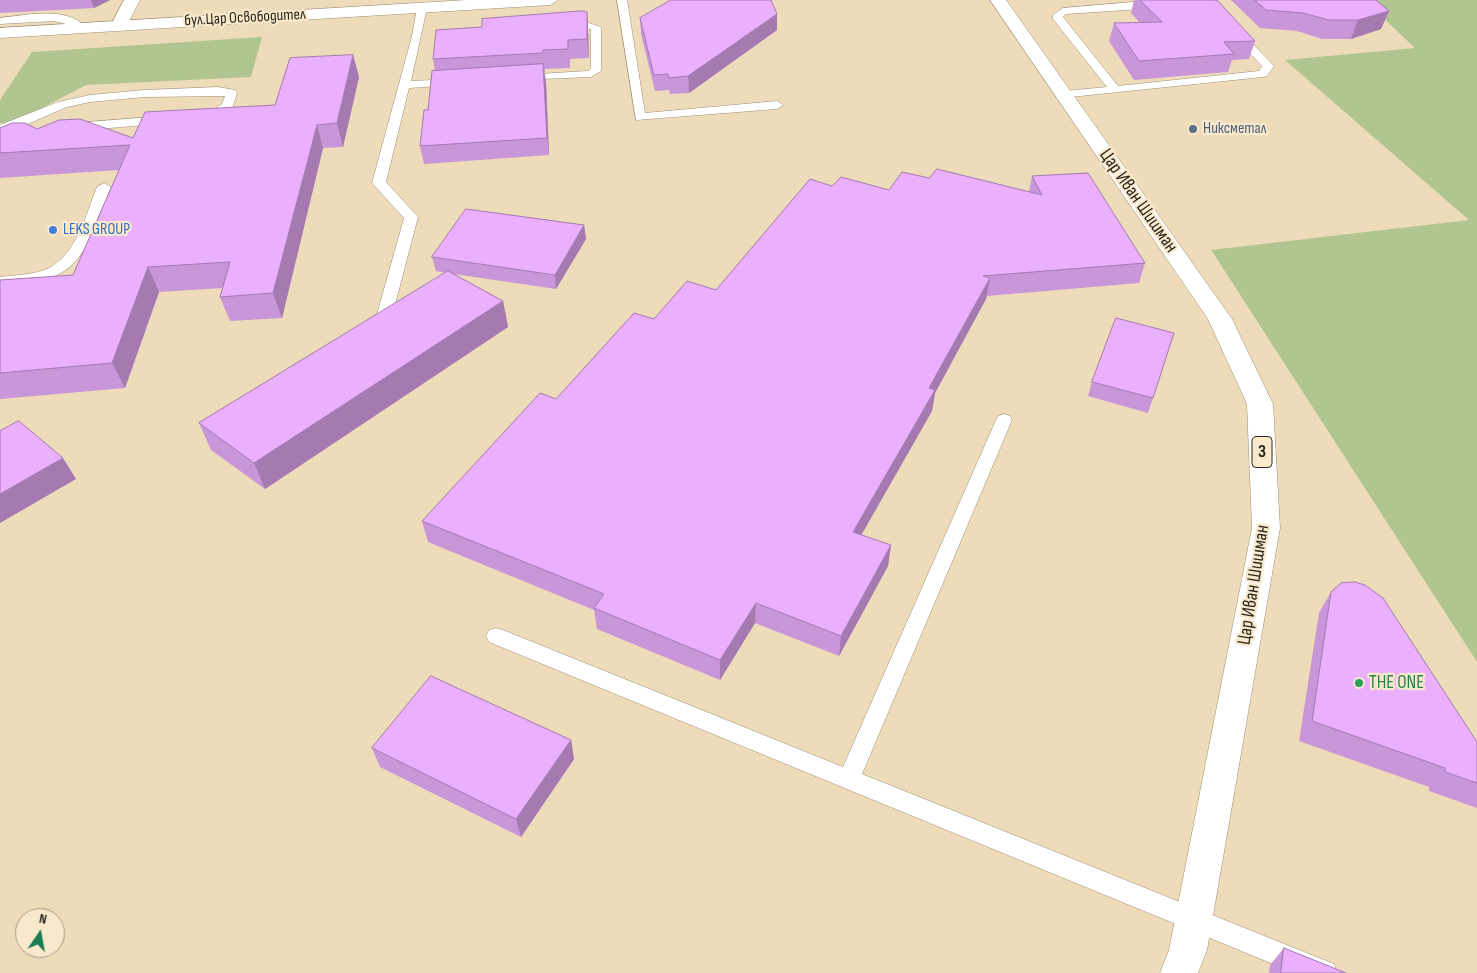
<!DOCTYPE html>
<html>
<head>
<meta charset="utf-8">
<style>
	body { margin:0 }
	#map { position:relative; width:1477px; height:973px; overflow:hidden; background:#f8e9cd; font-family:"Sofia Sans Condensed",sans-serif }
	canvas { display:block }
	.north { position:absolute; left:15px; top:908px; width:50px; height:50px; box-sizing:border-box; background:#f8e9cd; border:1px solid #a69b87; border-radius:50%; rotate:12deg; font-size:14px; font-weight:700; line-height:20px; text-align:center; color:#2c271d }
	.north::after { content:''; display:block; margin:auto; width:18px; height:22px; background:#1c7d55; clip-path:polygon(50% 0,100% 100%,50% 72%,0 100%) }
</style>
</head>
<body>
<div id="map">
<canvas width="1477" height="973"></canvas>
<div class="north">N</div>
</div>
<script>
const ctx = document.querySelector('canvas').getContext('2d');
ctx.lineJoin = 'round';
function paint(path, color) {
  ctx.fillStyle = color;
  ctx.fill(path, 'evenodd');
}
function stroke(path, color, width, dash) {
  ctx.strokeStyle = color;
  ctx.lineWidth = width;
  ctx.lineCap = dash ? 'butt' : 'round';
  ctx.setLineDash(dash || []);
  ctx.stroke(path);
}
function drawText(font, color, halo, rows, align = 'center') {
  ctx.font = font + ' "Sofia Sans Condensed",sans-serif';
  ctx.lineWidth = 4.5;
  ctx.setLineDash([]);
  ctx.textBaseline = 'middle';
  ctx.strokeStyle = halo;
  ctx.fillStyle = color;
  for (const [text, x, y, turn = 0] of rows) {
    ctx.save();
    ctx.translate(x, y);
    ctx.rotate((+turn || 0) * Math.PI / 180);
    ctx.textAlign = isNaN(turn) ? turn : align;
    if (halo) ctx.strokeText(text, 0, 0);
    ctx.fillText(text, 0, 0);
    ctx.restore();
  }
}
paint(new Path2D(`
	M 0,0 L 1364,0 L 1416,48 L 1286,60 L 1470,220 L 1211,251 L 1477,662 L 1477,973 L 0,973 ZM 25,918 L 55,918 L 55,948 L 25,948 Z`), '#eedbba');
paint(new Path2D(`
	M 1364,0 L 1477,0 L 1477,662 L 1211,250 L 1469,220 L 1285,60 L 1415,48 Z
	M 262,37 L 251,77 L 86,85 L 13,123 L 0,123 L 0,100 L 32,52 Z`), '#b1c590');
const lane = new Path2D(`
	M 617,0 L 627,0 L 645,113 L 777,101 L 783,105 L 777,109 L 636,120 Z
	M 1145,1 L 1160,3 L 1161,5 L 1156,8 L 1066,14 L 1063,17 L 1118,86 L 1259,71 L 1262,66 L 1231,33 L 1236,30 L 1240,31 L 1274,66 L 1267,76 L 1263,77 L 1061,98 L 1059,95 L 1065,91 L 1107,87 L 1053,19 L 1053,15 L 1063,8 Z
	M 422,5 L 427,8 L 411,81 L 455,79 L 461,82 L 455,85 L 409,88 L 386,182 L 418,217 L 392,316 L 377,327 L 372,329 L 364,324 L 377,314 L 404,218 L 372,183 L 412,36 L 417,8 Z
	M 32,14 C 50,13 73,12 86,28 L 81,31 L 70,25 L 54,21 L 0,24 L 0,18 Z
	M 583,21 L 601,27 L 601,71 L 591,77 L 517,80 L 515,78 L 521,75 L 588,71 L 591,68 L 591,29 L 565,28 L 560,25 L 565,22 Z
	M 218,87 L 235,90 L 237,93 L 232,109 L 217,119 L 201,119 L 199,116 L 201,113 L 210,112 L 222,104 L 225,96 L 145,97 L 90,102 L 67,107 L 23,126 L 0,133 L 0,125 L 58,102 L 90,95 L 145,90 Z
	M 164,116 L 170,120 L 168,123 L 75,131 L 69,127 L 75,123 Z
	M 104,183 L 111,187 C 99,214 89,258 61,273 C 43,283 20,283 0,285 L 0,277 C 15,275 32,275 47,269 C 76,256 86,214 97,187 Z
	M 1004,414 L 1010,416 L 1012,420 L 862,774 L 1334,964 L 1337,973 L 1295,973 L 489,642 L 486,636 L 489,630 L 496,628 L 503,630 L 843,767 L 996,420 L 998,416 Z`);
const street = new Path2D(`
	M 124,0 L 140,0 L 125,29 L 113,29 L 111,25 Z`);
const secondary = new Path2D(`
	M 467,0 L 558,0 L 550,5 L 0,38 L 0,28 Z`);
const primary = new Path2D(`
	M 990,0 L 1006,0 L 1232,319 L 1273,404 L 1280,528 L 1207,950 L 1198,973 L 1160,973 L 1169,950 L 1252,528 L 1247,404 L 1208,319 Z`);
stroke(lane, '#9d8f76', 1);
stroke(street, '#9d8f76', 1);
stroke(secondary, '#9d8f76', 1);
stroke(primary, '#9d8f76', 1);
paint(lane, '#fff');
paint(street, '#fff');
paint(secondary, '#fff');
paint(primary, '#fff');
paint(new Path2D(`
	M 0,0 L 110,0 L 94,8 L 0,13 Z
	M 1134,0 L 1214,0 L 1255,41 L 1249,59 L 1232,60 L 1228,72 L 1134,80 L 1109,41 L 1114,23 L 1140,23 L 1131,13 Z
	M 1231,0 L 1376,0 L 1389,11 L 1381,29 L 1351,39 L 1322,39 L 1297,31 L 1260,28 Z
	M 587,12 L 588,30 L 589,58 L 570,59 L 570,68 L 545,69 L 545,72 L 544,72 L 546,82 L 549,155 L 424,164 L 420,146 L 435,71 L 433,59 L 482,27 Z
	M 640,18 L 777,30 L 689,93 L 670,94 L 669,90 L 655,91 L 641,34 Z
	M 353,55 L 359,77 L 343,147 L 323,148 L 282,318 L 230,321 L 220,297 L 223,288 L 159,292 L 125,388 L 0,399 L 0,280 L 73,275 L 119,170 L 0,178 L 0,128 L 37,129 L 133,138 L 275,105 Z
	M 1032,176 L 1145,263 L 1139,283 L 987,296 L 986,299 L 935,393 L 932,411 L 861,535 L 891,545 L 888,566 L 839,656 L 755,623 L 720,680 L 597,629 L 594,610 L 428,542 L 422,521 L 556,399 L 654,319 L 716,290 L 832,186 L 889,190 L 929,178 L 1029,192 Z
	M 584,225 L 586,239 L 556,289 L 454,274 L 503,301 L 508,327 L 265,489 L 211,450 L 199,423 L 446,273 L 436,271 L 432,257 Z
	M 1174,333 L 1148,413 L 1088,396 L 1092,382 Z
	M 1331,592 L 1477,742 L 1477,808 L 1429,791 L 1429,787 L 1299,741 L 1319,613 Z
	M 571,740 L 574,759 L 521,837 L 380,767 L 372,748 Z
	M 1284,948 L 1346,973 L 1269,973 L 1270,965 Z`), '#c996da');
paint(new Path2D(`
	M 91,0 L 110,0 L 94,8 Z
	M 1389,11 L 1381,29 L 1351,39 L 1358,20 Z
	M 587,12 L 588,30 L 589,58 L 587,39 Z
	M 777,14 L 777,30 L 689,93 L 688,76 Z
	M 353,55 L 359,77 L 343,147 L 337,123 Z
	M 543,64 L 546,82 L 549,155 L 547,138 Z
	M 317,125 L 323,148 L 282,318 L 273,293 Z
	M 584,225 L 586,239 L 556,289 L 555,275 Z
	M 148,267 L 159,292 L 125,388 L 112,363 Z
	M 990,278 L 986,299 L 935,393 L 932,411 L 851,553 L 853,532 L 929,388 Z
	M 503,301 L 508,327 L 265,489 L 254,463 Z
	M 63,458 L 76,479 L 0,523 L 0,494 Z
	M 891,545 L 888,566 L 839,656 L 841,636 Z
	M 756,603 L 755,623 L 720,680 L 720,660 Z
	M 571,740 L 574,759 L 521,837 L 516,819 Z`), '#a47ab1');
const building = new Path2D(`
	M 671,0 L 771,0 L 777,14 L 688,76 L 669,78 L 668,74 L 654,75 L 640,18 Z
	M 1140,0 L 1214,0 L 1218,1 L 1255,41 L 1224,42 L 1234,54 L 1139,61 L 1114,23 L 1162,22 Z
	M 1255,0 L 1376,0 L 1389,11 L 1358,20 L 1329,20 L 1303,13 L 1266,10 Z
	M 581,11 L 587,12 L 587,39 L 568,40 L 568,49 L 543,50 L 543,53 L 433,59 L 436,30 L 482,27 L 482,19 Z
	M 353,55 L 337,123 L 317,125 L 273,293 L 220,297 L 230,262 L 148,267 L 112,363 L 0,373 L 0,280 L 73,275 L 130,145 L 0,153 L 0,128 L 12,123 L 25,123 L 37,129 L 59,120 L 80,119 L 133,138 L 145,112 L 275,105 L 290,58 Z
	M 543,64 L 547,138 L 420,146 L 424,110 L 428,110 L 432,71 Z
	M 937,169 L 1042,195 L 1032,176 L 1088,173 L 1145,263 L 983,276 L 990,278 L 929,388 L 935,390 L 853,532 L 891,545 L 841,636 L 756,603 L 720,660 L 594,608 L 604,594 L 422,521 L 540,393 L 556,399 L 634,313 L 654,319 L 687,281 L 716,290 L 810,179 L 832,186 L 841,177 L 889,190 L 902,172 L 929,178 Z
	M 466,209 L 584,225 L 555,275 L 432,257 Z
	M 448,271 L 503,301 L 254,463 L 199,423 Z
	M 1116,318 L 1174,333 L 1153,398 L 1092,382 Z
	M 19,421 L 63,458 L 0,494 L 0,431 Z
	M 1355,582 L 1365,585 L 1383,598 L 1477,742 L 1477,783 L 1445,772 L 1445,768 L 1312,721 L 1331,592 L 1341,583 Z
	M 431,676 L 571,740 L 516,819 L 372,748 Z
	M 1284,948 L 1346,973 L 1281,973 Z`);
paint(building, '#eaaffd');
stroke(building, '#a47ab1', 1);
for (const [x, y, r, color] of [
	[1193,129,5,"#5c6f8a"],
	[53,230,5,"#3f7fe0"],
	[1359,683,5,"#2e9e5b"]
]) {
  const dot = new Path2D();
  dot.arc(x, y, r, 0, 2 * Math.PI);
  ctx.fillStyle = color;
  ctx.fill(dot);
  stroke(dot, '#f8e9cd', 2);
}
drawText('16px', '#2c271d', '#f8e9cd', [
	["бул.Цар Освободител",245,18,-3]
]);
drawText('16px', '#4e5e75', '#f8e9cd', [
	["Никсметал",1203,129]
], 'left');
drawText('16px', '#366cbe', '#f8e9cd', [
	["LEKS GROUP",63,230]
], 'left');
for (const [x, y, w] of [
	[1262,452,20]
]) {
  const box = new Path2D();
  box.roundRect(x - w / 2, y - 15.5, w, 31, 4);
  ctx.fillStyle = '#f8e9cd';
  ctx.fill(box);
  stroke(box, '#2c271d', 1);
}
drawText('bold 18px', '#2c271d', null, [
	["3",1262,452]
]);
drawText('19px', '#2c271d', '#f8e9cd', [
	["Цар Иван Шишман",1138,201,55],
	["Цар Иван Шишман",1254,585,-81]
]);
drawText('19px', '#27864d', '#f8e9cd', [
	["THE ONE",1369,683]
], 'left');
</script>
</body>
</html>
